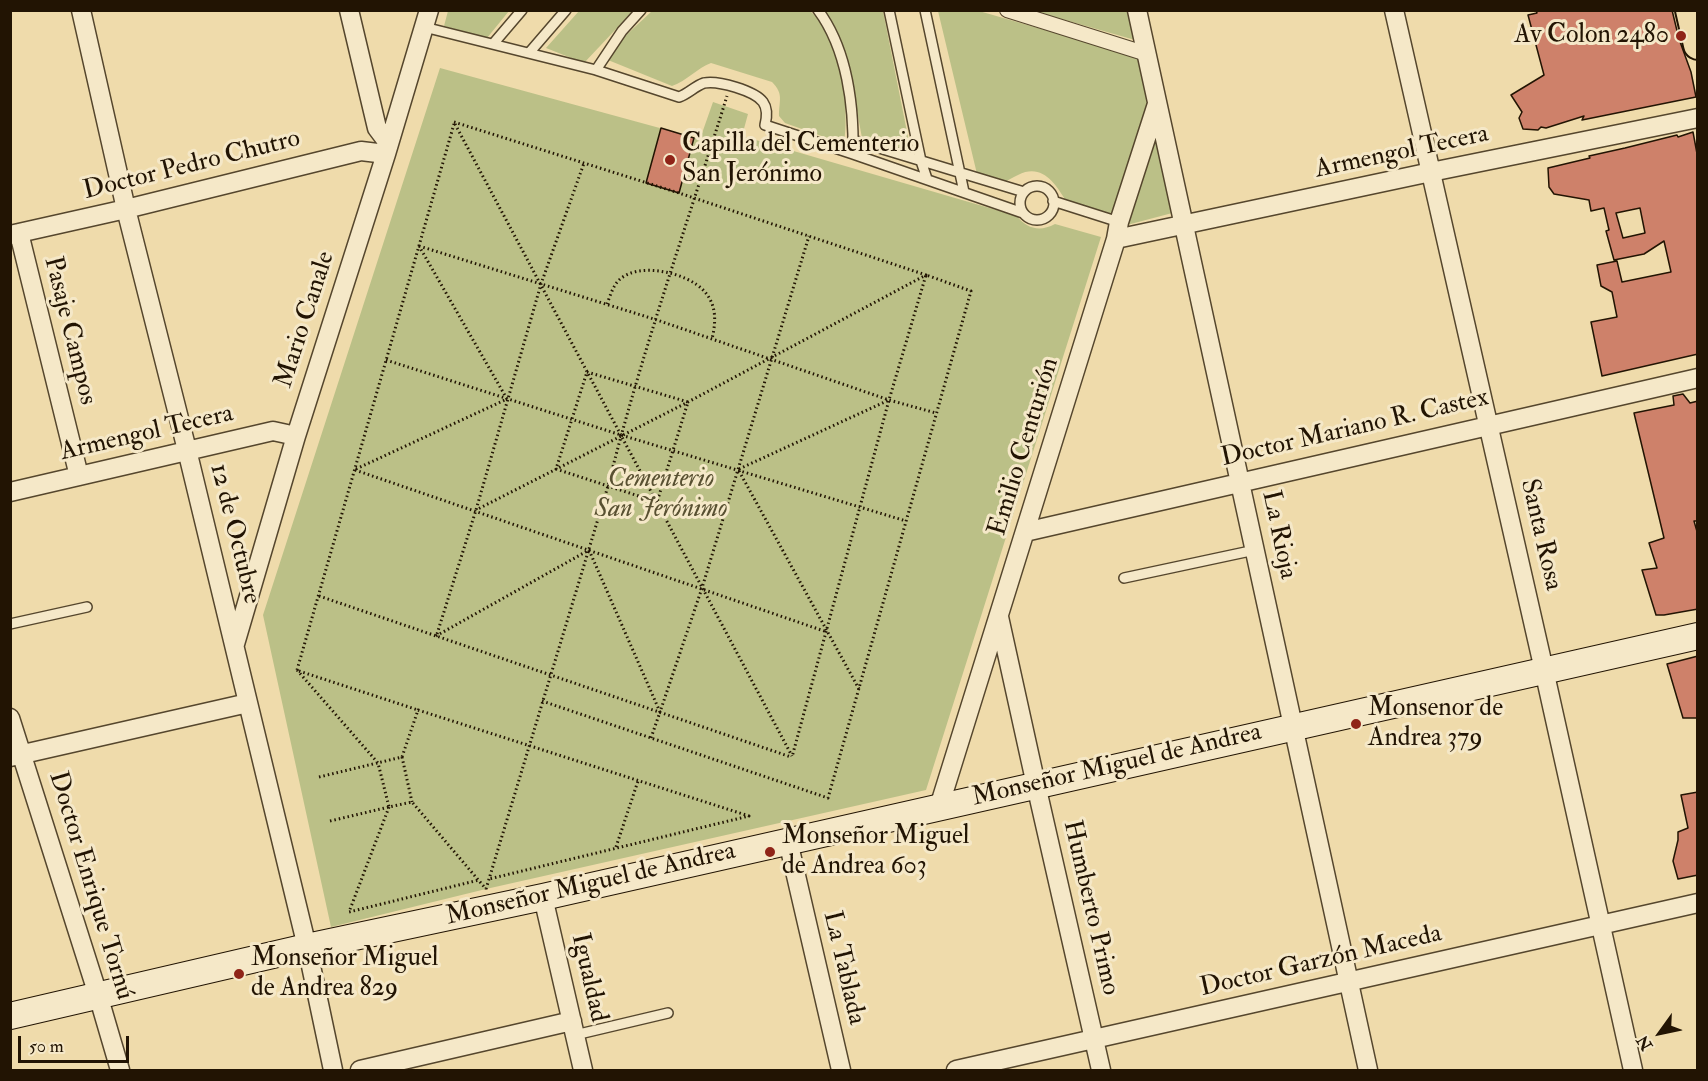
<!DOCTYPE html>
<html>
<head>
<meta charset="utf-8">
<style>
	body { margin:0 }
	#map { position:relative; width:1708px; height:1081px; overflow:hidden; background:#efdbab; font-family:"IM FELL Double Pica",serif }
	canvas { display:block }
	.frame { position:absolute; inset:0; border:12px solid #221403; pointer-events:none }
	.north { position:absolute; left:1630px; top:1003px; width:60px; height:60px; -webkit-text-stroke:4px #f5e8c8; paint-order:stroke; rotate:237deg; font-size:16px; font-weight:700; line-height:24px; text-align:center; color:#221403 }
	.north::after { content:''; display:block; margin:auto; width:21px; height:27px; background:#221403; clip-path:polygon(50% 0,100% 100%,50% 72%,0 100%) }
	.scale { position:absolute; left:18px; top:1036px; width:111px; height:27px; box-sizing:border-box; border:3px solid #221403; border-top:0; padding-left:8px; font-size:18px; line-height:21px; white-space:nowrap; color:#221403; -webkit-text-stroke:4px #f5e8c8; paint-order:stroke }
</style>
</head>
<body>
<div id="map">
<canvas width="1708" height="1081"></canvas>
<div class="frame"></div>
<div class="north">N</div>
<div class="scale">50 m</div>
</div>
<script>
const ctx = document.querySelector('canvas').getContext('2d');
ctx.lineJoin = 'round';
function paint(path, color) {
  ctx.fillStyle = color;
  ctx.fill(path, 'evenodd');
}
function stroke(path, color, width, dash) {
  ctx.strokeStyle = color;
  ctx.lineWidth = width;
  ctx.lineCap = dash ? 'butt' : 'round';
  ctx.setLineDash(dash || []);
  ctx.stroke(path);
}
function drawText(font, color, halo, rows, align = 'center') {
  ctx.font = font + ' "IM FELL Double Pica",serif';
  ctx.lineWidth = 6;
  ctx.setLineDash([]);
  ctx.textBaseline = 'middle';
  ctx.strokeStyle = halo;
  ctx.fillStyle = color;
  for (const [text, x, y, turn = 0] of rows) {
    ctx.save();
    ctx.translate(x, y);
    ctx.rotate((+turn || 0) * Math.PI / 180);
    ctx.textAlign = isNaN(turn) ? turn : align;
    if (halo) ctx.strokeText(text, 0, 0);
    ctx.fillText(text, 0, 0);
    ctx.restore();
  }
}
paint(new Path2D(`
	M 1042,10 L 1128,11 L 1135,40 L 1037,12 Z
	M 448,11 L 448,10 L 509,11 L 487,38 L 444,26 Z
	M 579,11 L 633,11 L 584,63 L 546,48 Z
	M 652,11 L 810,11 C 841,36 850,108 844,144 L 785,123 L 779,116 C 779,100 784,94 772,82 L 711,63 C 697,68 687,81 672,86 L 608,60 L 622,39 Z
	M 824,11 L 883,11 L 911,152 L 862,138 C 854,93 848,49 824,11 Z
	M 938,11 L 979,11 L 1142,58 L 1152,102 L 1113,214 L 1066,201 C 1055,183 1042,163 1018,175 C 1013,177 1009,180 1005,182 L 977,174 Z
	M 440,68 L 700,139 L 713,102 L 748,114 L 742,136 L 1017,216 C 1027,229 1040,232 1055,224 L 1101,237 L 926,790 L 486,889 L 331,927 L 263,615 Z
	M 1156,127 L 1176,212 L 1127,225 Z`), '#bbc087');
const building = new Path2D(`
	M 1536,10 L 1672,10 L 1679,39 L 1691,72 L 1696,97 L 1582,120 L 1584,116 L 1546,128 L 1541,127 L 1538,130 L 1523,129 L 1519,118 L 1522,112 L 1511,95 L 1544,75 L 1528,15 L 1537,13 Z
	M 661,128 L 694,138 L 679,193 L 646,183 Z
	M 1693,132 L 1698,159 L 1698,354 L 1602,376 L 1591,322 L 1617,317 L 1612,292 L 1601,286 L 1597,265 L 1617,261 L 1622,282 L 1671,272 L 1664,241 L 1644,254 L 1614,260 L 1606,231 L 1609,230 L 1604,208 L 1591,211 L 1589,200 L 1554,194 L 1549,187 L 1548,168 L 1590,158 L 1589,156 L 1625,148 L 1677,135 L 1678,137 ZM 1640,208 L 1645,233 L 1623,238 L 1616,213 Z
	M 1683,394 L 1690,403 L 1698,401 L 1698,521 L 1694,521 L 1698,535 L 1698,609 L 1664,615 L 1656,615 L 1642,570 L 1657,568 L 1649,543 L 1664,538 L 1634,413 L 1674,405 L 1673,396 Z
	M 1698,656 L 1698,718 L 1683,718 L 1667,664 Z
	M 1698,792 L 1698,875 L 1678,879 L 1673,861 L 1678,840 L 1678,832 L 1688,828 L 1681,795 Z`);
paint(building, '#ce816a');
stroke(building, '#221403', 1.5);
const service = new Path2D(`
	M 641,10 L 622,31 L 596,70 L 679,97 C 688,94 695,86 704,83 C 718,80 755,91 763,102 C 768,109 767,117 765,125 L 853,154 C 854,106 847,49 818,10
	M 889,10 L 921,161 L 927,179
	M 925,10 L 964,192
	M 424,27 L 596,70
	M 493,44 L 522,10
	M 529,53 L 566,10
	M 853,140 L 1024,192
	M 853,154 L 1023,213
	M1020 203a17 17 0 1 1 34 0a17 17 0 1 1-34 0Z
	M 1053,201 L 1119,222
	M 1124,578 L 1255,550
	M 10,624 L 87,607
	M 575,1035 L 668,1013`);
const pedestrian = new Path2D(`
	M 1007,10 L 1147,54`);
const minor = new Path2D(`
	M 81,10 L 126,209 L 187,450 L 307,947 L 333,1070
	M 349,10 L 377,128 L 389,144
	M 1137,10 L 1368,1070
	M 1394,10 L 1544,670 L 1633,1070
	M 19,233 L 79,476
	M 10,235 L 126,209 L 361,151 L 386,154
	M 1116,239 L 1431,172 L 1698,118
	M 10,492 L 273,431 L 296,436
	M 1025,532 L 1698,378
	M 999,617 L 1036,785 L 1101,1070
	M 235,644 L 296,436 L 386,154 L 429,10
	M 10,718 L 98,995 L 120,1070
	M 10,757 L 248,703
	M 939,807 L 1116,239 L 1119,222 L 1157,104
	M 788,841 L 841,1070
	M 543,897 L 583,1070
	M 360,1070 L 572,1021
	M 956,1070 L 1698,903`);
const secondary = new Path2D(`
	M 10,1016 L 307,947 L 543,897 L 1698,636`);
const primary = new Path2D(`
	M 1690,10 L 1698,45`);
stroke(service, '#55462d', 12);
stroke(pedestrian, '#55462d', 16);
stroke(minor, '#55462d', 21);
stroke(secondary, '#221403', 28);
stroke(primary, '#221403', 32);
stroke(new Path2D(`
	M 454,122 L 679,193 L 926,275 L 688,402 L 476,510
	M 455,124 L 792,756
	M 419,246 L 657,320 L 889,400 L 936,413
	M 607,304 C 610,296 613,286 619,280 C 639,261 688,273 704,291 C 717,305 716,322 712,339
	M 386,360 L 621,435 L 906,521
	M 587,372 L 688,402 L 657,502 L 556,469 Z
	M 356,469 L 507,399 L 419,246
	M 739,469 L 889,400
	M 355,470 L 827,632
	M 739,471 L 859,689
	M 319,596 L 791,757
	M 437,634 L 476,510 L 541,284 L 584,163
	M 436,636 L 589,550 L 660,712 L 702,588 L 809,236
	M 297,670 L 454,124
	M 297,670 L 378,763 L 389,807 L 412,802 L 486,889
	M 299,671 L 418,710
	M 542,701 L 828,798 L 971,291 L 926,275 L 889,400 L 792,757
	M 651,738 L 660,712
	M 402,757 L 412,802
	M 319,777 L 402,757 L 418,710 L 749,816 L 489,879
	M 389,807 L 349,912 L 479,880
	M 330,821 L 389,807
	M 616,847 L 638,781
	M 486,889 L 608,486 C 641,354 687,225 727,96`), '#221403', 3, [1.5, 3]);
stroke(service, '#f5e8c8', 9);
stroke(pedestrian, '#f5e8c8', 14);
stroke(minor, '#f5e8c8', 18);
stroke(secondary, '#f5e8c8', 26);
stroke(primary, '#efdbab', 28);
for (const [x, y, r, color] of [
	[1681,36,6,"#8f2418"],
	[670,160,6,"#8f2418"],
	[1356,724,6,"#8f2418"],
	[770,852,6,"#8f2418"],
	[239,974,6,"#8f2418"]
]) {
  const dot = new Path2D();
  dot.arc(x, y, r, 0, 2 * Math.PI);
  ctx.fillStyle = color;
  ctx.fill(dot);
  stroke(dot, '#f5e8c8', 2);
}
drawText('26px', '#221403', '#f5e8c8', [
	["Av Colon 2480",1669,36,"right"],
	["Capilla del Cementerio",682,145],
	["San Jerónimo",682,175],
	["Monsenor de",1368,709],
	["Andrea 379",1368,739],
	["Monseñor Miguel",782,837],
	["de Andrea 603",782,867],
	["Monseñor Miguel",251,959],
	["de Andrea 829",251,989]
], 'left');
drawText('26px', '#221403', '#f5e8c8', [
	["Armengol Tecera",1402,153,-12],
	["Doctor Pedro Chutro",192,166,-14],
	["Mario Canale",306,320,-72],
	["Pasaje Campos",69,331,76],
	["Doctor Mariano R. Castex",1355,429,-13],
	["Armengol Tecera",147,434,-13],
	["Emilio Centurión",1025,447,-73],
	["12 de Octubre",234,534,76],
	["La Rioja",1278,535,78],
	["Santa Rosa",1540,535,77],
	["Monseñor Miguel de Andrea",1117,766,-13],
	["Monseñor Miguel de Andrea",591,885,-13],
	["Doctor Enrique Tornú",90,886,73],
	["Humberto Primo",1090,908,77],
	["Doctor Garzón Maceda",1321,962,-13],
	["La Tablada",843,968,77],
	["Igualdad",588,978,77]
]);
drawText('italic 26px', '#585031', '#f5e8c8', [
	["Cementerio",661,480],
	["San Jerónimo",661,510]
]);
</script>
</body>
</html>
